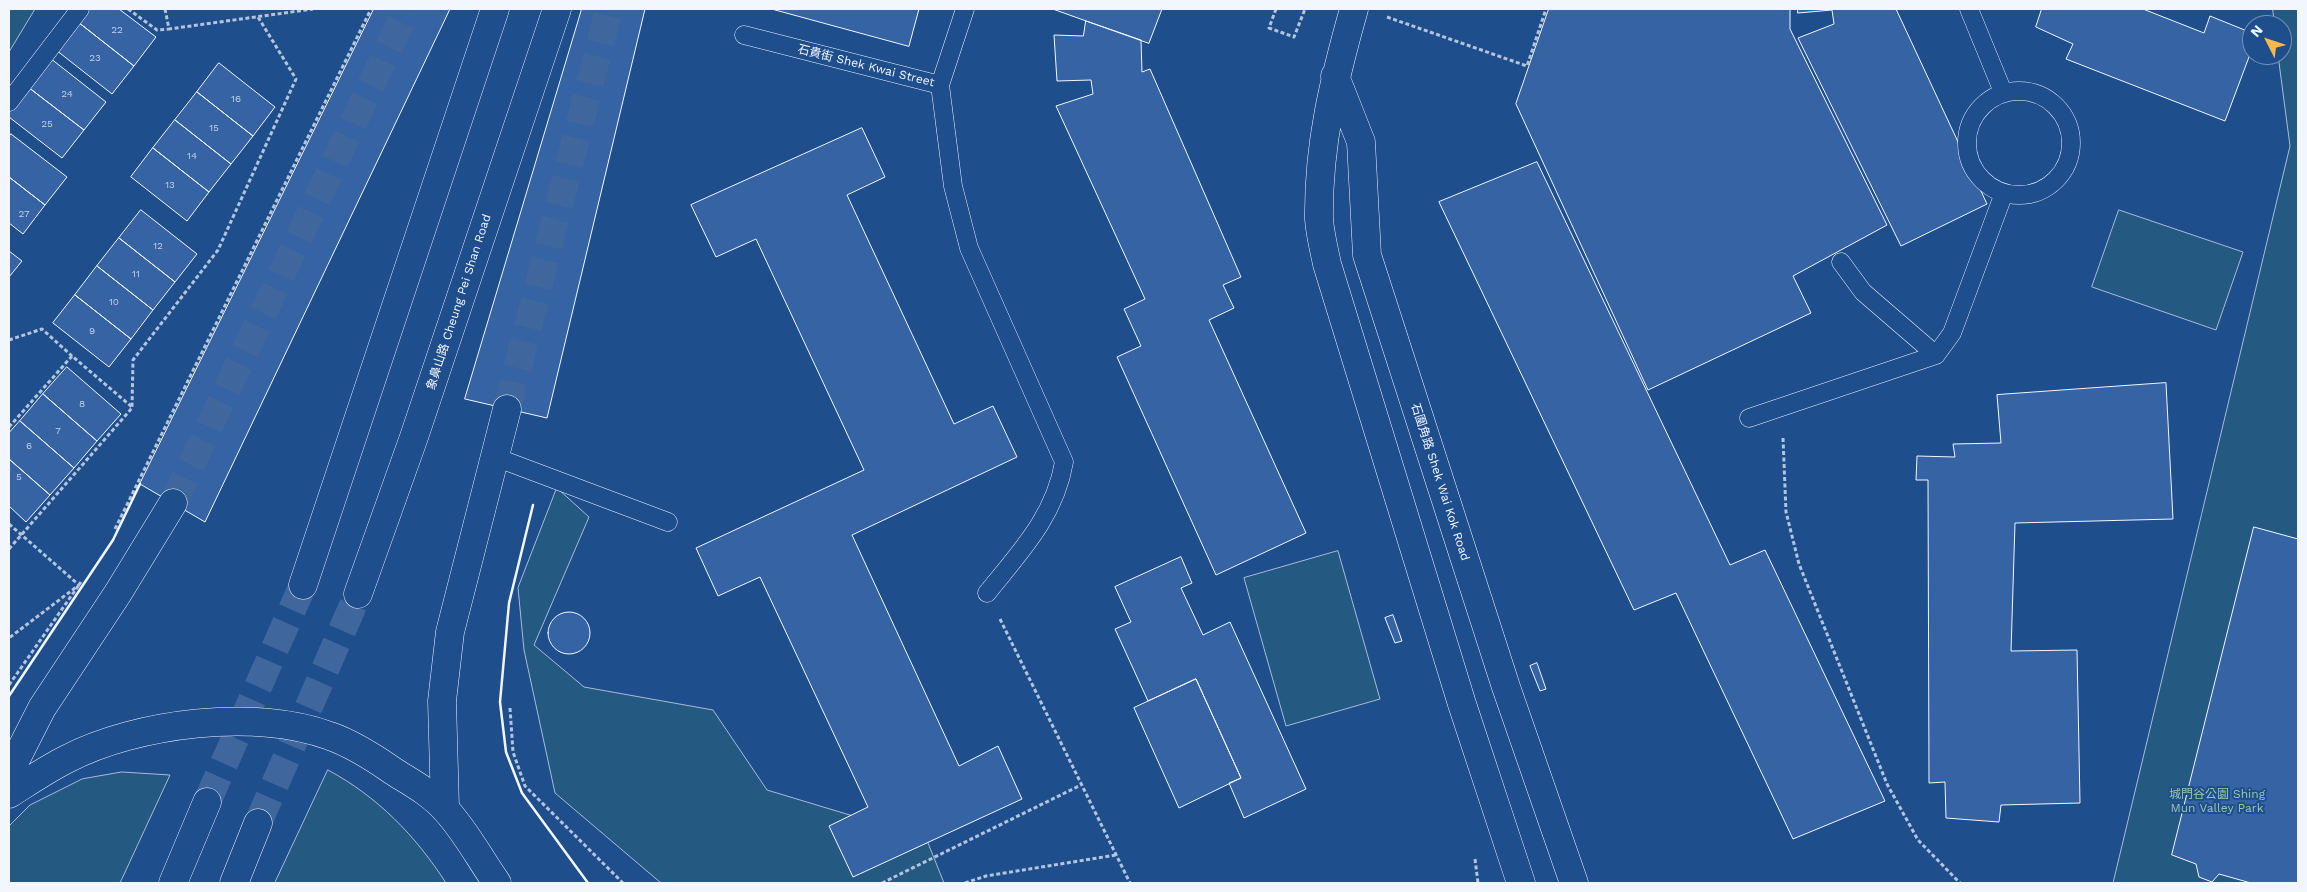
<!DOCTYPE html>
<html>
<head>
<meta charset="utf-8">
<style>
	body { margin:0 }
	#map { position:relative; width:2307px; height:892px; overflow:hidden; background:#1f4e8c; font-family:"Work Sans",sans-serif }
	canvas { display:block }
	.frame { position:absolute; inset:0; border:10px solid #f2f6ff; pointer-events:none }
	.north { position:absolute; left:2242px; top:15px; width:50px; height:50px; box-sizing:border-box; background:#1f4e8c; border:1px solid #7391ba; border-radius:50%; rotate:311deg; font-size:14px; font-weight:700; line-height:20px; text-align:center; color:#f2f6ff }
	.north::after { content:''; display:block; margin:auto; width:18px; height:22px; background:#ffb74d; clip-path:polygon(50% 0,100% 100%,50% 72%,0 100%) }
</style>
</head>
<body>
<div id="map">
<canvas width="2307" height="892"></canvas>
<div class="frame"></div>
<div class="north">N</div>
</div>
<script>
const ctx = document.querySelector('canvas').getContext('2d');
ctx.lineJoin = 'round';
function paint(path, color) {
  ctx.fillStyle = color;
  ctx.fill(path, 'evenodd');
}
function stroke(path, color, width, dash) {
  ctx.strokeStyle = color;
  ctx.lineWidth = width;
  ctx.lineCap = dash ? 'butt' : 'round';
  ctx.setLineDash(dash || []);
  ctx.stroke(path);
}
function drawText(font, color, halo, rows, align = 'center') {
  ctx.font = font + ' "Work Sans","Noto Sans TC",sans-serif';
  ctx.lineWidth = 4;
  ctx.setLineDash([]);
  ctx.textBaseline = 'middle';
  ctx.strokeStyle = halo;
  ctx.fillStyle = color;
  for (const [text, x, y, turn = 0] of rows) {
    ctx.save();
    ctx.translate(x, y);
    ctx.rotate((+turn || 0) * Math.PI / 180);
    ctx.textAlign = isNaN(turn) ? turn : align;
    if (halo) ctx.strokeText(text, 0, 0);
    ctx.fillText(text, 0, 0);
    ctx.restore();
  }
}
const green = new Path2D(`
	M 9,9 L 35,9 L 9,52 Z
	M 2273,9 L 2298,9 L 2298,883 L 2113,883 L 2290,146 L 2278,55 L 2282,55 L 2282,25 L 2275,25 Z
	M 2119,210 L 2243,252 L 2216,330 L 2092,287 Z
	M 557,488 L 589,517 L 534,645 L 584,687 L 713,710 L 767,790 L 926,838 L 944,883 L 661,883 L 555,793 L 524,650 L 518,588 Z
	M 1338,551 L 1380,699 L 1286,726 L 1244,578 Z
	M 328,770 C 378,797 415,835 446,883 L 275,883 Z
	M 122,772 L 170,775 L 120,883 L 9,883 L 9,826 L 30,805 L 82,779 Z`);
paint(green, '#245a82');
stroke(green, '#a8bbd7', 1);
const building = new Path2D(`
	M 88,9 L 119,9 L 156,37 L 134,66 L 78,22 Z
	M 374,9 L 450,9 L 205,522 L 140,484 Z
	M 582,9 L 645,9 L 547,418 L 465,399 Z
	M 772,9 L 919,9 L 909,46 Z
	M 1053,9 L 1162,9 L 1149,43 Z
	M 1549,9 L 1790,9 L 1790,29 L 1887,225 L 1793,276 L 1811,313 L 1648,390 L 1516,104 Z
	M 1798,9 L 1896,9 L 1987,204 L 1901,246 L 1798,38 L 1834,24 L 1832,10 L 1798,13 Z
	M 2042,9 L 2143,9 L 2204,33 L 2210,16 L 2252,33 L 2252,49 L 2225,121 L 2066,59 L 2073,44 L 2036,27 Z
	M 1086,21 L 1141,40 L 1142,72 L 1150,69 L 1241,277 L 1223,285 L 1234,308 L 1209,320 L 1306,533 L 1216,575 L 1117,357 L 1141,346 L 1124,309 L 1145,299 L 1056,106 L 1093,94 L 1091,80 L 1057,81 L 1054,35 L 1083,36 Z
	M 78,22 L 134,66 L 112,94 L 56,50 Z
	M 50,58 L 106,102 L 84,130 L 28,87 Z
	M 219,63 L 275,107 L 253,136 L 197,92 Z
	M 28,87 L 84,130 L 62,158 L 9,117 L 9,112 Z
	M 197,92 L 253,136 L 231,164 L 175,120 Z
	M 175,120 L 231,164 L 209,192 L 153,148 Z
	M 862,128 L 885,177 L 847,195 L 954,424 L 993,406 L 1017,457 L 852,535 L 959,766 L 998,746 L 1022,799 L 853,877 L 829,826 L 868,807 L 760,577 L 718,596 L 696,548 L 864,470 L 756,239 L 716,257 L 691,205 Z
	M 11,134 L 67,177 L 45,205 L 9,177 L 9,137 Z
	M 153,148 L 209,192 L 187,221 L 131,177 Z
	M 1537,162 L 1730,565 L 1765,550 L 1885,801 L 1793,839 L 1676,593 L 1634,610 L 1439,202 Z
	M 9,177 L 45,205 L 23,234 L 9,223 Z
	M 141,210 L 197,254 L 175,282 L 119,238 Z
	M 119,238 L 175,282 L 153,310 L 97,266 Z
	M 9,251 L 22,261 L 9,277 Z
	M 97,266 L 153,310 L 131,339 L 75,295 Z
	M 75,295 L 131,339 L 109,367 L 53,323 Z
	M 67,367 L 121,414 L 97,441 L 43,394 Z
	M 2166,383 L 2173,519 L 2015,523 L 2011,651 L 2077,650 L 2080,803 L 2001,805 L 1999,822 L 1946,818 L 1945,782 L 1929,783 L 1928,480 L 1916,480 L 1917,456 L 1955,457 L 1953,444 L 2001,443 L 1997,395 Z
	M 43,394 L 97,441 L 74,468 L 20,421 Z
	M 20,421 L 74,468 L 50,495 L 9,459 L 9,433 Z
	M 9,459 L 50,495 L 26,522 L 9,506 Z
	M 2254,527 L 2298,539 L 2298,883 L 2251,883 L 2219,874 L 2212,882 L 2199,877 L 2196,864 L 2172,855 Z
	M 1181,557 L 1192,583 L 1181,588 L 1203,635 L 1230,622 L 1306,789 L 1244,818 L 1229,783 L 1241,778 L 1196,679 L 1148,701 L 1115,629 L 1131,622 L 1115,587 Z
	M548 633a21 21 0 1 1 42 0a21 21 0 1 1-42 0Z
	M 1393,615 L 1402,641 L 1395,643 L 1385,618 Z
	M 1537,663 L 1546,689 L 1540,691 L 1530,666 Z
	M 1196,679 L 1241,778 L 1179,808 L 1134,708 Z`);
paint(building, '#3563a3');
stroke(building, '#f2f6ff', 1);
stroke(new Path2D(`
	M 507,409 L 609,9
	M 173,503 L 407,9
	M 207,802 L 303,585`), '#3f679d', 28, [28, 14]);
stroke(new Path2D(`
	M 258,823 L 358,594`), '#3f679d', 28, [28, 14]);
const service = new Path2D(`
	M 1969,9 L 2003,92
	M 744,35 L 940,85 L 965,9
	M 940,85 L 953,186 L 969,248 L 1064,462 C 1055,516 1020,552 987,593
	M1967 143a52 52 0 1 1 104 0a52 52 0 1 1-104 0Z
	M 9,102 L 80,9
	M 1841,262 L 1863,292 L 1936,355
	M 1749,418 L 1936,355 L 1952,333 L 2004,193
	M 495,457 L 668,522`);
const tertiary = new Path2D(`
	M 1354,9 C 1334,80 1318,144 1319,219 C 1320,234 1324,249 1327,264 L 1462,704 L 1521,883
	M 1335,76 L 1361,142 L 1367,255 L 1506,687 L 1574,883`);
const primary = new Path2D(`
	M 9,794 C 28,782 47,769 67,759 C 136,723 256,708 330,736 C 353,744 373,757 393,771 C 410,782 431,793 445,809 C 465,830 480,859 497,883`);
const trunk = new Path2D(`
	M 303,585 L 495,9
	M 9,773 L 42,708 L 118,593 L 173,503
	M 445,808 L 442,701 L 450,632 L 507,409
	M 173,883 L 207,802`);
const motorway = new Path2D(`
	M 358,594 L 414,437 L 557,9
	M 234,883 L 258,823`);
stroke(service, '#f2f6ff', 19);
stroke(tertiary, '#f2f6ff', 29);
stroke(primary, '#f2f6ff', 29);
stroke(trunk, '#f2f6ff', 29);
stroke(motorway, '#f2f6ff', 29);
stroke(new Path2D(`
	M 128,9 L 157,30 L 169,29
	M 165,9 L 169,29 L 313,9
	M 1276,9 L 1269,28 L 1294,37 L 1305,9
	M 1387,17 L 1527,66 L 1546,9
	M 9,340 L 42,329 L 72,356
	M 9,427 L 72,356 L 132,407
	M 1783,438 L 1786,512 L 1799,564 L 1887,784 L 1918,840 L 1960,883
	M 9,524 L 79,585 L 9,638
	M 115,529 L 371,9
	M 9,549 L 132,408 L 133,360 L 218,250 L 296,79 L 258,17
	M 1000,619 L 1130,883
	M 9,685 L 81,582
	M 510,708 L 513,752 L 525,786 L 623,883
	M 1475,859 L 1478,883
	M 882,883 L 1081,785
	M 965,883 L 986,876 L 1116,855`), '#b3c4dc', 3, [4, 2.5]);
stroke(service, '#1f4e8c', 18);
stroke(tertiary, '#1f4e8c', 28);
stroke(primary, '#1f4e8c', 28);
stroke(trunk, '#1f4e8c', 28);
stroke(motorway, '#1f4e8c', 28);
stroke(new Path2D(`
	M 533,505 L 509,603 L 500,702 L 506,752 L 522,793 L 588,883
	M 9,696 L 113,540 L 140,484`), '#f2f6ff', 2.5);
drawText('10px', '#c3d1e8', null, [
	["22",117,30],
	["23",95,58],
	["24",67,94],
	["16",236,99],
	["25",47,124],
	["15",214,128],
	["14",192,156],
	["13",170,185],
	["27",24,214],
	["12",158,246],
	["11",136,274],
	["10",114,302],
	["9",92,331],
	["8",82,404],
	["7",58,431],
	["6",29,446],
	["5",19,477]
]);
drawText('12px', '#f2f6ff', '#1f4e8c', [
	["石貴街 Shek Kwai Street",866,66,14],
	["象鼻山路 Cheung Pei Shan Road",459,302,-72],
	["石圍角路 Shek Wai Kok Road",1440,482,72]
]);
drawText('12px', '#97c8a6', '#1f4e8c', [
	["城門谷公園 Shing",2217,794],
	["Mun Valley Park",2217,808]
]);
</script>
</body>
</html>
